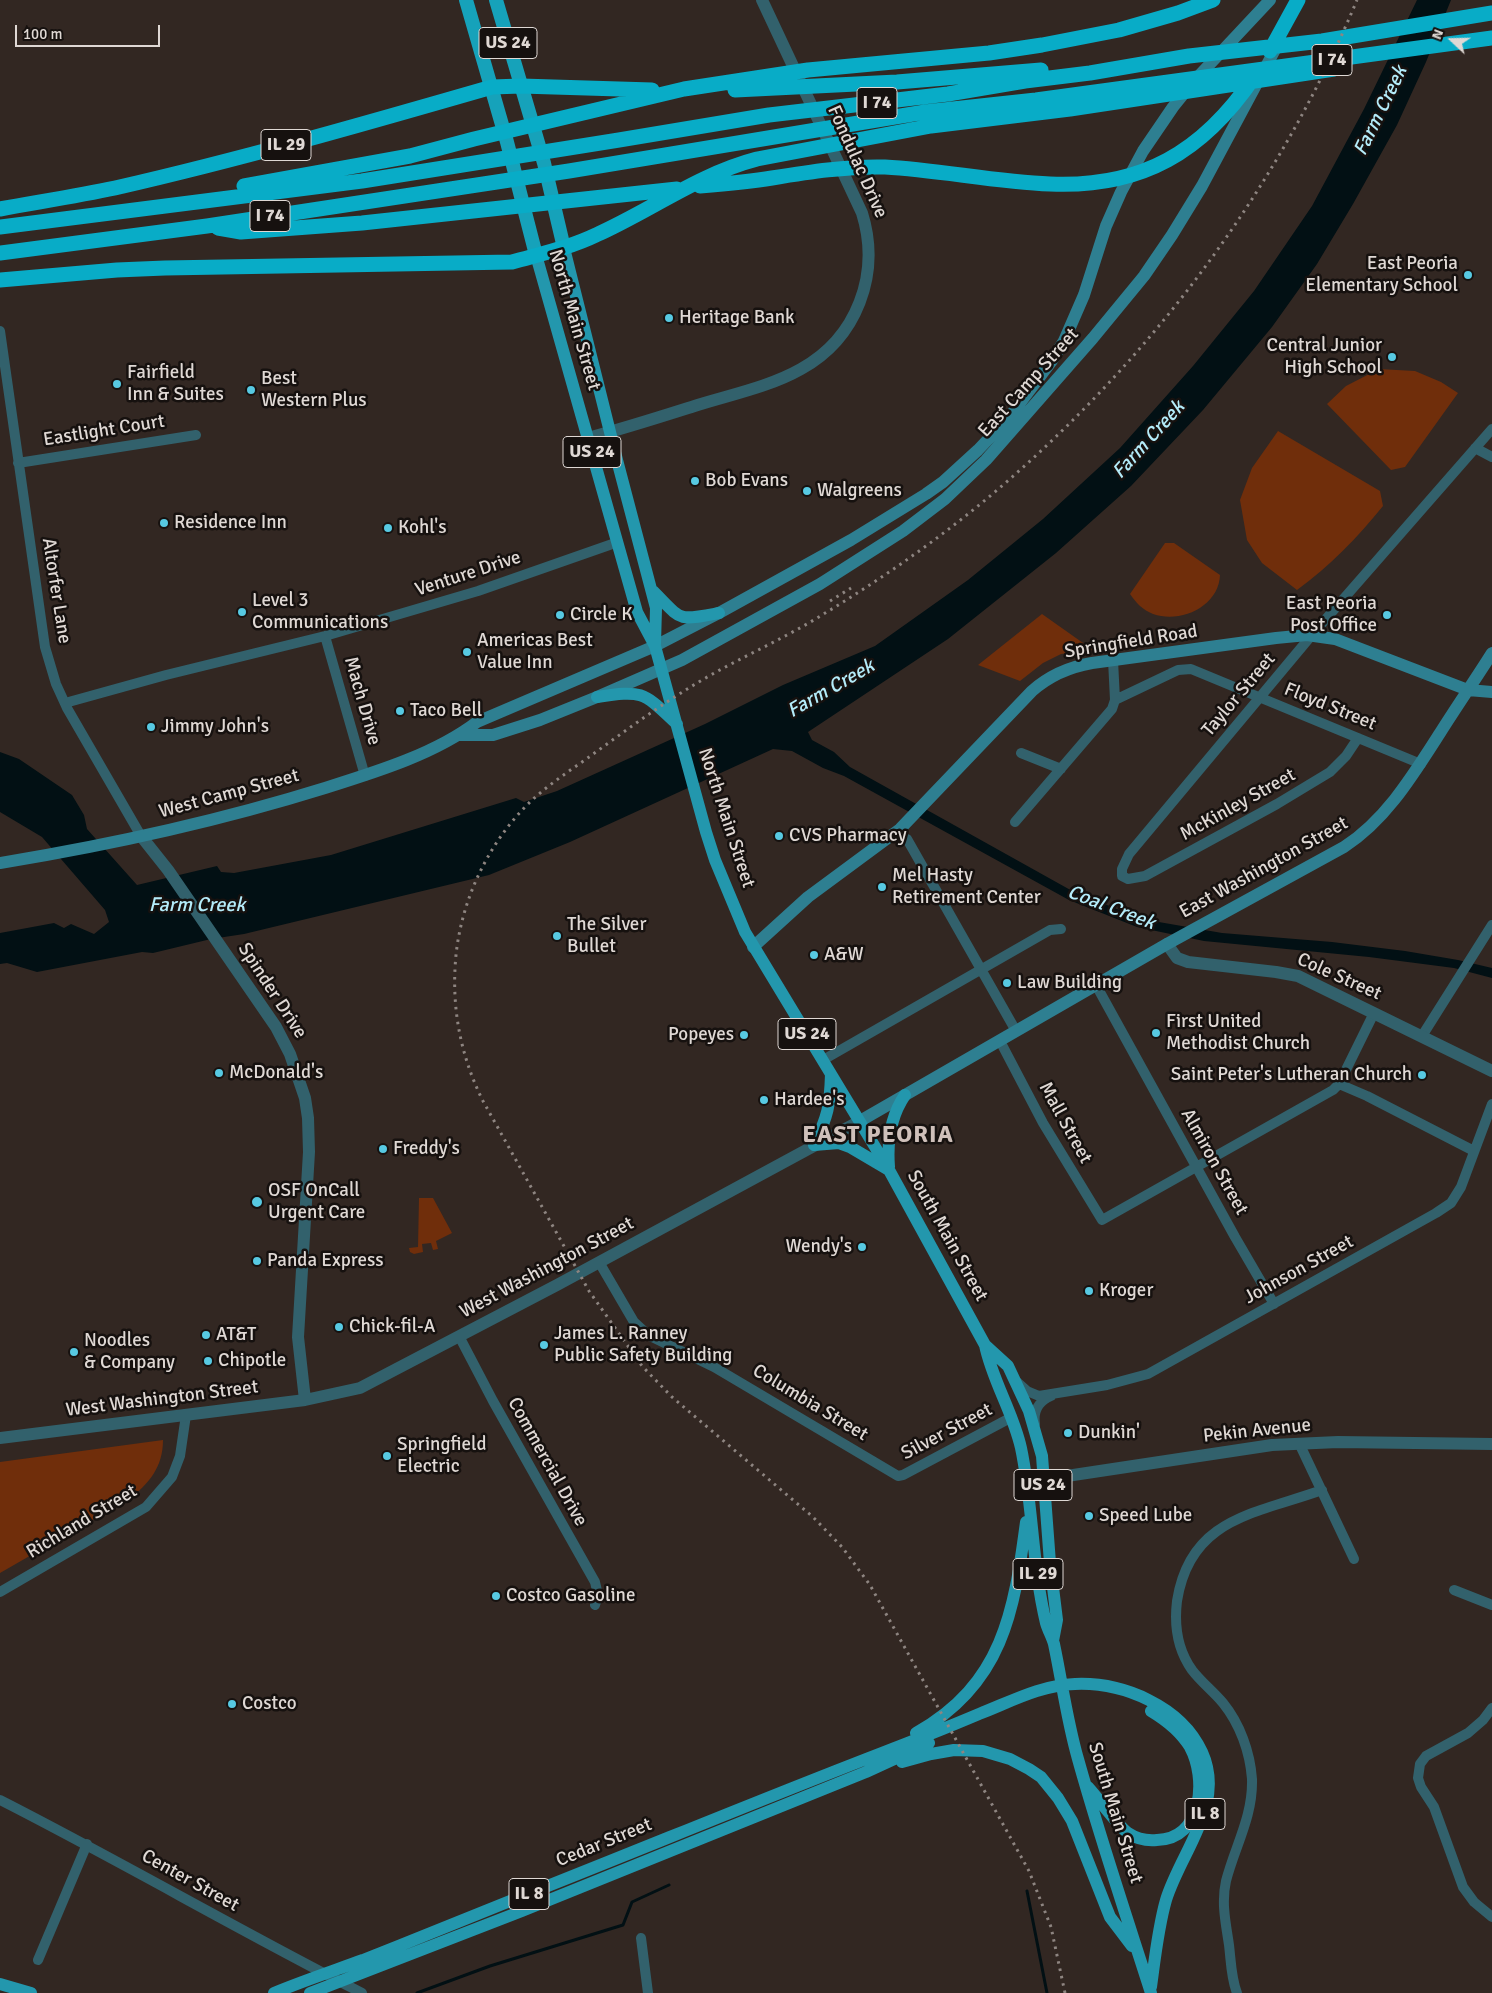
<!DOCTYPE html>
<html>
<head>
<meta charset="utf-8">
<style>
	body { margin:0 }
	#map { position:relative; width:1492px; height:1993px; overflow:hidden; background:#322722; font-family:Signika,sans-serif }
	canvas { display:block }
	.north { position:absolute; left:1427px; top:15px; width:50px; height:50px; -webkit-text-stroke:4px #16110f; paint-order:stroke; rotate:291deg; font-size:14px; font-weight:700; line-height:20px; text-align:center; color:#dfd8d4 }
	.north::after { content:''; display:block; margin:auto; width:18px; height:22px; background:#dfd8d4; clip-path:polygon(50% 0,100% 100%,50% 72%,0 100%) }
	.scale { position:absolute; left:15px; top:25px; width:145px; height:22px; box-sizing:border-box; border:2px solid #dfd8d4; border-top:0; padding-left:6px; font-size:15px; line-height:18px; white-space:nowrap; color:#dfd8d4; -webkit-text-stroke:4px #16110f; paint-order:stroke }
</style>
</head>
<body>
<div id="map">
<canvas width="1492" height="1993"></canvas>
<div class="north">N</div>
<div class="scale">100 m</div>
</div>
<script>
const ctx = document.querySelector('canvas').getContext('2d');
ctx.lineJoin = 'round';
function paint(path, color) {
  ctx.fillStyle = color;
  ctx.fill(path, 'evenodd');
}
function stroke(path, color, width, dash) {
  ctx.strokeStyle = color;
  ctx.lineWidth = width;
  ctx.lineCap = dash ? 'butt' : 'round';
  ctx.setLineDash(dash || []);
  ctx.stroke(path);
}
function drawText(font, color, halo, rows, align = 'center') {
  ctx.font = font + ' Signika,sans-serif';
  ctx.lineWidth = 5;
  ctx.setLineDash([]);
  ctx.textBaseline = 'middle';
  ctx.strokeStyle = halo;
  ctx.fillStyle = color;
  for (const [text, x, y, turn = 0] of rows) {
    ctx.save();
    ctx.translate(x, y);
    ctx.rotate((+turn || 0) * Math.PI / 180);
    ctx.textAlign = isNaN(turn) ? turn : align;
    if (halo) ctx.strokeText(text, 0, 0);
    ctx.fillText(text, 0, 0);
    ctx.restore();
  }
}
paint(new Path2D(`
	M 1379,369 L 1415,371 L 1441,382 L 1458,393 L 1405,467 L 1391,470 L 1327,404 L 1346,386 Z
	M 1278,431 L 1380,491 L 1383,506 C 1358,537 1329,567 1297,590 L 1262,563 L 1247,540 L 1240,500 L 1252,468 Z
	M 1165,543 L 1174,543 L 1220,575 C 1219,606 1181,624 1153,614 C 1143,610 1136,603 1130,594 Z
	M 1042,614 L 1093,650 L 1061,654 L 1043,663 L 1020,681 L 978,665 Z
	M 419,1198 L 433,1198 L 452,1233 L 436,1241 L 438,1249 L 433,1250 L 431,1243 L 422,1244 L 423,1252 L 414,1254 L 410,1252 L 409,1248 L 418,1247 Z
	M 163,1440 C 163,1467 149,1484 129,1499 L 0,1573 L 0,1462 Z`), '#702e0b');
paint(new Path2D(`
	M 1417,0 L 1451,0 L 1426,62 L 1397,125 L 1353,204 L 1317,264 L 1272,327 L 1203,410 L 1131,486 L 1056,553 L 948,639 L 808,732 L 812,740 L 834,752 L 850,767 L 1074,892 L 1117,909 L 1153,921 L 1222,933 L 1332,942 L 1405,951 L 1458,960 L 1492,968 L 1492,978 L 1454,968 L 1369,957 L 1204,941 L 1137,927 L 1069,900 L 844,776 L 823,768 L 792,751 L 773,749 L 570,842 L 489,875 L 244,934 L 211,939 L 153,953 L 142,952 L 37,972 L 7,963 L 0,964 L 0,933 L 54,923 L 64,928 L 71,924 L 94,934 L 109,922 L 105,910 L 42,837 L 0,812 L 0,752 L 19,759 L 72,795 L 84,815 L 87,829 L 137,885 L 217,866 L 221,872 L 234,873 L 331,855 L 516,798 L 524,802 L 557,791 L 705,724 L 783,685 L 875,646 L 968,580 L 1043,519 L 1120,448 L 1193,366 L 1254,291 L 1312,206 L 1364,109 Z`), '#021014');
stroke(new Path2D(`
	M 1027,1891 L 1047,1993
	M 417,1993 L 490,1966 L 623,1925 L 632,1902 L 669,1885`), '#021014', 3);
stroke(new Path2D(`
	M 0,331 L 45,647 L 56,684 L 67,708 L 141,836
	M 1475,448 L 1492,457
	M 18,463 L 196,435
	M 325,636 L 365,776
	M 1115,700 L 1178,670 L 1191,669 L 1421,764
	M 65,703 L 166,675 L 325,636 L 478,591 L 618,542
	M 1358,738 L 1346,756 L 1330,772 L 1277,804 L 1145,876 L 1128,879 L 1122,876 L 1122,869 L 1129,854 L 1311,636 L 1492,429
	M 1021,753 L 1061,769
	M 1015,822 L 1112,709 L 1115,700 L 1113,660
	M 907,839 L 1016,1031
	M 1096,985 L 1235,1237 L 1274,1304
	M 1422,1036 L 1492,925
	M 1000,1041 L 1043,1123 L 1102,1220 L 1333,1090 L 1339,1084 L 1374,1013
	M 823,1060 L 1050,930 L 1061,929
	M 1339,1084 L 1367,1096 L 1474,1151
	M 599,1262 L 634,1322 L 648,1335 L 714,1367 L 898,1476 L 903,1475 L 1012,1417
	M 459,1336 L 493,1401 L 595,1582 L 598,1595 L 595,1605
	M 1017,1382 L 1027,1391 L 1039,1396 L 1107,1385 L 1148,1374 L 1436,1213 L 1451,1203 L 1461,1187 L 1492,1104
	M 1035,1424 C 1033,1411 1039,1401 1051,1396
	M 1299,1443 L 1354,1559
	M 1454,1590 L 1492,1605
	M 0,1592 L 146,1507 L 172,1477 L 180,1456 L 186,1415
	M 1492,1708 L 1483,1720 L 1468,1733 L 1426,1756 L 1420,1764 L 1418,1778 L 1421,1787 L 1434,1807 L 1463,1887 L 1474,1902 L 1492,1917
	M 0,1800 C 122,1862 240,1931 362,1993
	M 641,1938 L 648,1993
	M 38,1960 L 87,1844
	M 1237,1993 C 1231,1978 1231,1961 1229,1945 C 1226,1924 1221,1903 1226,1881 C 1235,1846 1253,1817 1252,1779 C 1250,1752 1240,1724 1223,1703 C 1213,1691 1201,1682 1192,1670 C 1177,1649 1174,1626 1177,1601 C 1190,1518 1255,1514 1322,1490`), '#32616c', 10);
stroke(new Path2D(`
	M 588,438 C 626,428 663,416 701,404 C 734,394 771,386 801,369 C 857,338 881,274 862,213 L 762,0
	M 141,836 L 168,870 L 276,1027 L 290,1054 L 305,1098 L 308,1118 L 309,1152 L 298,1337 L 305,1400
	M 1167,944 L 1177,958 L 1188,962 L 1276,972 L 1298,976 L 1492,1071
	M 0,1438 L 305,1400 L 360,1388 L 557,1285 L 860,1121
	M 1027,1482 L 1272,1445 L 1338,1442 L 1492,1444`), '#32616c', 12);
stroke(new Path2D(`
	M 460,735 L 493,735 L 540,720 L 597,697 L 682,660 L 820,584 L 903,531 L 945,499 L 986,460 L 1093,338 L 1144,276 L 1172,235 L 1202,186 L 1278,44
	M 0,863 C 110,845 219,821 325,788 C 376,772 435,754 477,722 L 655,646 L 719,613 L 851,540 L 926,494 L 943,482 L 978,450 L 1011,415 L 1051,362 L 1064,341 L 1084,295 L 1106,226 L 1121,192 L 1143,151 L 1173,107 L 1194,81 L 1270,0
	M 753,947 L 808,897 L 900,829 L 1032,691 C 1050,675 1069,667 1092,663 L 1276,638 L 1307,635 L 1335,639 L 1468,690 L 1492,692
	M 860,1121 L 1167,944 L 1344,847 C 1386,820 1413,775 1440,733 C 1457,706 1475,680 1492,653`), '#2e7f91', 12);
stroke(new Path2D(`
	M 564,248 L 617,460 L 656,608 L 655,644
	M 536,255 L 637,612 L 655,646 L 706,832 L 715,860 L 745,932 L 889,1170 L 985,1345 C 992,1380 1013,1412 1021,1448 C 1033,1505 1032,1565 1046,1623 C 1048,1630 1052,1637 1054,1644 C 1062,1682 1067,1721 1078,1759 C 1100,1838 1126,1915 1151,1993
	M 653,591 C 683,621 676,621 719,613
	M 597,697 C 644,690 643,692 677,724
	M 814,1145 L 839,1143 L 850,1147 L 889,1170
	M 814,1145 C 828,1116 830,1106 831,1074
	M 889,1167 C 887,1141 890,1117 905,1095
	M 985,1345 L 1008,1366 L 1029,1411 L 1042,1456 L 1050,1563 L 1057,1620 L 1053,1641
	M 916,1733 C 1003,1684 1014,1612 1026,1522
	M 902,1762 L 931,1754 L 954,1750 L 983,1751 L 1010,1759 L 1029,1769 L 1041,1777 L 1058,1798 L 1072,1821 L 1110,1917 L 1132,1946
	M 1088,1787 C 1099,1799 1117,1825 1128,1833 C 1137,1839 1147,1841 1157,1840 C 1203,1839 1207,1778 1190,1747 C 1181,1732 1166,1720 1151,1711
	M 0,1984 L 31,1993
	M 274,1993 C 303,1981 333,1971 363,1960 C 414,1940 465,1919 515,1899 C 637,1851 757,1801 879,1754 C 913,1741 946,1728 979,1714 C 1010,1702 1041,1685 1075,1684 C 1123,1682 1181,1706 1202,1752 C 1226,1805 1181,1851 1166,1900 C 1158,1928 1155,1958 1151,1987
	M 310,1993 L 522,1911 L 866,1772 L 929,1743`), '#2397ad', 12);
stroke(new Path2D(`
	M 466,0 L 507,142 L 536,255
	M 496,0 L 544,163 L 564,248`), '#16a2ba', 14);
stroke(new Path2D(`
	M 1270,51 L 1298,0
	M 735,90 L 897,82 L 1041,70
	M 244,186 L 410,156 L 474,139 L 684,89 L 808,70 L 989,53 L 1042,45 L 1119,30 L 1178,13 L 1213,0
	M 700,186 C 724,184 748,182 772,178 C 809,172 847,166 885,167 C 940,170 995,182 1050,184 C 1142,188 1203,152 1254,77
	M 0,209 C 38,202 77,196 115,188 C 242,159 367,123 492,87 L 521,86 L 652,90
	M 0,227 L 362,181 L 619,140 L 769,115 L 948,94 L 1025,81 L 1090,73 L 1189,56 L 1322,41 L 1492,13
	M 218,228 L 241,232 L 362,223 L 677,189
	M 0,253 L 207,226 L 569,171 L 925,112 L 1036,100 L 1492,38
	M 0,280 L 117,270 L 165,268 L 512,262 C 540,254 569,248 596,235 C 650,211 699,174 757,159 L 931,126 L 1070,109 L 1334,69`), '#08acc7', 15);
stroke(new Path2D(`
	M 830,601 L 851,588
	M 1065,1993 L 1051,1927 L 1029,1871 L 870,1585 L 842,1547 L 813,1517 L 672,1397 L 642,1366 L 589,1291 L 483,1101 C 460,1055 451,1006 456,955 C 462,898 489,842 530,802 C 550,783 574,768 596,752 C 633,725 669,699 709,676 C 746,655 785,638 822,615 C 888,575 952,530 1011,478 C 1160,347 1280,184 1357,0`), '#8e8581', 3, [2.5, 5]);
for (const [x, y, r, color] of [
	[1468,275,5,"#57c9e2"],
	[669,318,5,"#57c9e2"],
	[1392,357,5,"#57c9e2"],
	[117,384,5,"#57c9e2"],
	[251,390,5,"#57c9e2"],
	[695,481,5,"#57c9e2"],
	[807,491,5,"#57c9e2"],
	[164,523,5,"#57c9e2"],
	[388,528,5,"#57c9e2"],
	[242,612,5,"#57c9e2"],
	[560,615,5,"#57c9e2"],
	[1387,615,5,"#57c9e2"],
	[467,652,5,"#57c9e2"],
	[400,711,5,"#57c9e2"],
	[151,727,5,"#57c9e2"],
	[779,836,5,"#57c9e2"],
	[882,887,5,"#57c9e2"],
	[557,936,5,"#57c9e2"],
	[814,955,5,"#57c9e2"],
	[1007,983,5,"#57c9e2"],
	[1156,1033,5,"#57c9e2"],
	[744,1035,5,"#57c9e2"],
	[219,1073,5,"#57c9e2"],
	[1422,1075,5,"#57c9e2"],
	[764,1100,5,"#57c9e2"],
	[383,1149,5,"#57c9e2"],
	[257,1202,6,"#57c9e2"],
	[862,1247,5,"#57c9e2"],
	[257,1261,5,"#57c9e2"],
	[1089,1291,5,"#57c9e2"],
	[339,1327,5,"#57c9e2"],
	[206,1335,5,"#57c9e2"],
	[544,1345,5,"#57c9e2"],
	[74,1352,5,"#57c9e2"],
	[208,1361,5,"#57c9e2"],
	[1068,1433,5,"#57c9e2"],
	[387,1456,5,"#57c9e2"],
	[1089,1516,5,"#57c9e2"],
	[496,1596,5,"#57c9e2"],
	[232,1704,5,"#57c9e2"]
]) {
  const dot = new Path2D();
  dot.arc(x, y, r, 0, 2 * Math.PI);
  ctx.fillStyle = color;
  ctx.fill(dot);
  stroke(dot, '#16110f', 2);
}
for (const [x, y, w] of [
	[508,43,58],
	[1332,60,40],
	[877,103,40],
	[286,145,50],
	[270,216,40],
	[592,452,58],
	[807,1034,58],
	[1043,1485,58],
	[1038,1574,50],
	[1205,1814,40],
	[529,1894,40]
]) {
  const box = new Path2D();
  box.roundRect(x - w / 2, y - 15.5, w, 31, 4);
  ctx.fillStyle = '#16110f';
  ctx.fill(box);
  stroke(box, '#dfd8d4', 1);
}
drawText('bold 18px', '#dfd8d4', null, [
	["US 24",508,43],
	["I 74",1332,60],
	["I 74",877,103],
	["IL 29",286,145],
	["I 74",270,216],
	["US 24",592,452],
	["US 24",807,1034],
	["US 24",1043,1485],
	["IL 29",1038,1574],
	["IL 8",1205,1814],
	["IL 8",529,1894]
]);
drawText('19px', '#dfd8d4', '#16110f', [
	["Fondulac Drive",857,162,66],
	["North Main Street",574,320,74],
	["East Camp Street",1029,383,-48],
	["Eastlight Court",104,431,-9],
	["Venture Drive",468,574,-18],
	["Altorfer Lane",56,591,81],
	["Springfield Road",1131,642,-9],
	["Taylor Street",1239,695,-50],
	["Mach Drive",362,701,74],
	["Floyd Street",1330,707,22],
	["West Camp Street",229,794,-15],
	["McKinley Street",1238,805,-29],
	["North Main Street",726,818,72],
	["East Washington Street",1264,868,-29],
	["Cole Street",1339,977,24],
	["Spinder Drive",272,991,57],
	["Mall Street",1065,1123,61],
	["Almiron Street",1214,1162,61],
	["South Main Street",947,1236,61],
	["West Washington Street",547,1268,-28],
	["Johnson Street",1299,1270,-29],
	["West Washington Street",162,1399,-7],
	["Columbia Street",810,1403,31],
	["Pekin Avenue",1257,1431,-6],
	["Silver Street",947,1432,-28],
	["Commercial Drive",547,1462,61],
	["Richland Street",82,1522,-31],
	["South Main Street",1115,1813,73],
	["Cedar Street",604,1843,-22],
	["Center Street",190,1881,29]
]);
drawText('19px', '#dfd8d4', '#16110f', [
	["East Peoria",1458,264,"right"],
	["Elementary School",1458,286,"right"],
	["Heritage Bank",679,318],
	["Central Junior",1382,346,"right"],
	["High School",1382,368,"right"],
	["Fairfield",127,373],
	["Inn & Suites",127,395],
	["Best",261,379],
	["Western Plus",261,401],
	["Bob Evans",705,481],
	["Walgreens",817,491],
	["Residence Inn",174,523],
	["Kohl's",398,528],
	["Level 3",252,601],
	["Communications",252,623],
	["East Peoria",1377,604,"right"],
	["Post Office",1377,626,"right"],
	["Circle K",570,615],
	["Americas Best",477,641],
	["Value Inn",477,663],
	["Taco Bell",410,711],
	["Jimmy John's",161,727],
	["CVS Pharmacy",789,836],
	["Mel Hasty",892,876],
	["Retirement Center",892,898],
	["The Silver",567,925],
	["Bullet",567,947],
	["A&W",824,955],
	["Law Building",1017,983],
	["First United",1166,1022],
	["Methodist Church",1166,1044],
	["Popeyes",734,1035,"right"],
	["McDonald's",229,1073],
	["Saint Peter's Lutheran Church",1412,1075,"right"],
	["Hardee's",774,1100],
	["Freddy's",393,1149],
	["OSF OnCall",268,1191],
	["Urgent Care",268,1213],
	["Wendy's",852,1247,"right"],
	["Panda Express",267,1261],
	["Kroger",1099,1291],
	["Chick-fil-A",349,1327],
	["James L. Ranney",554,1334],
	["Public Safety Building",554,1356],
	["AT&T",216,1335],
	["Noodles",84,1341],
	["& Company",84,1363],
	["Chipotle",218,1361],
	["Dunkin'",1078,1433],
	["Springfield",397,1445],
	["Electric",397,1467],
	["Speed Lube",1099,1516],
	["Costco Gasoline",506,1596],
	["Costco",242,1704]
], 'left');
drawText('italic 20px', '#b4ecfa', '#16110f', [
	["Farm Creek",1381,111,-64],
	["Farm Creek",1149,440,-48],
	["Farm Creek",831,689,-30],
	["Farm Creek",197,906],
	["Coal Creek",1111,908,21]
]);
ctx.letterSpacing = '1px';
drawText('bold 24px', '#cfc0ba', '#16110f', [
	["EAST PEORIA",878,1136]
]);
ctx.letterSpacing = '0px';
</script>
</body>
</html>
